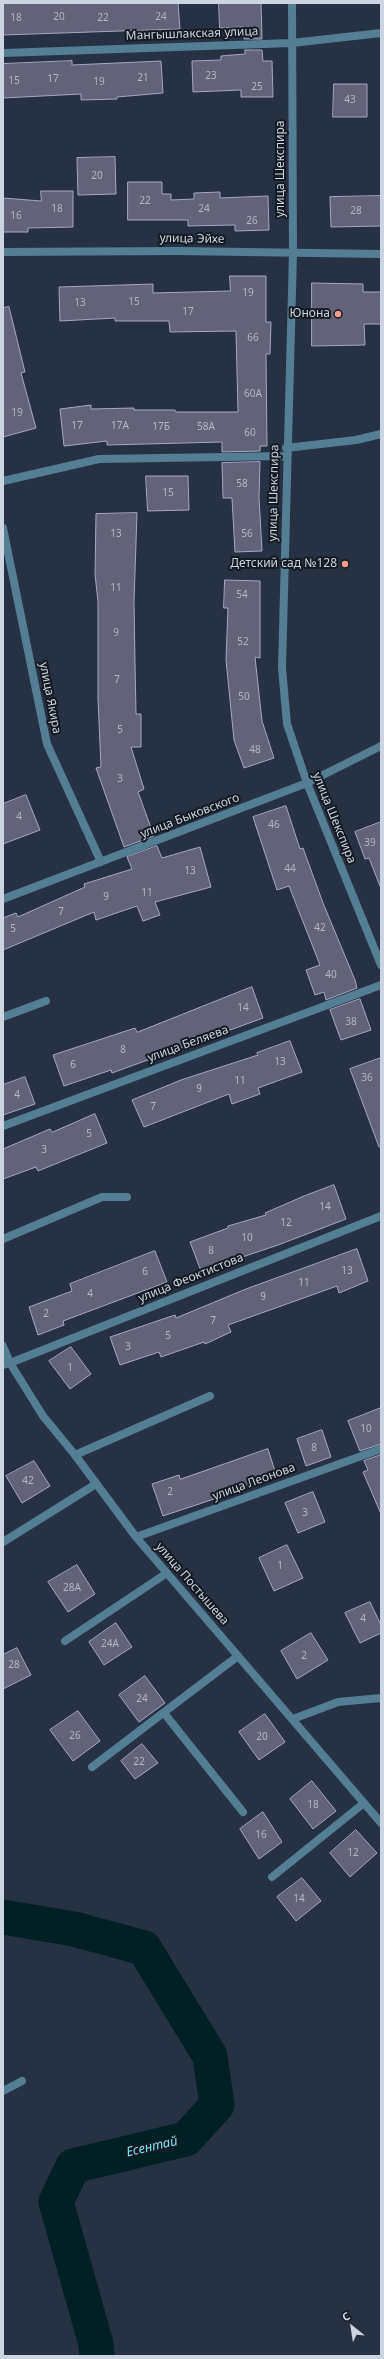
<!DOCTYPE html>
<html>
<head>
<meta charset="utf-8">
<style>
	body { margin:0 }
	#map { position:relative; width:384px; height:2359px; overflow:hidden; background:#263244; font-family:"Noto Sans",sans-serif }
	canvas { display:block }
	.frame { position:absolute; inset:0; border:4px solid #ccd4df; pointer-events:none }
	.north { position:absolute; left:332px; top:2307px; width:40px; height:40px; -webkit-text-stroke:3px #141a22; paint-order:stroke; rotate:330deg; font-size:11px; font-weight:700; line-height:16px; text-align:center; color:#ccd4df }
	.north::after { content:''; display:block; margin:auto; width:14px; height:18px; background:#ccd4df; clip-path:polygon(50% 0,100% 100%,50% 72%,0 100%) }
</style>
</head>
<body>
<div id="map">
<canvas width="384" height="2359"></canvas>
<div class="frame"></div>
<div class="north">С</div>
</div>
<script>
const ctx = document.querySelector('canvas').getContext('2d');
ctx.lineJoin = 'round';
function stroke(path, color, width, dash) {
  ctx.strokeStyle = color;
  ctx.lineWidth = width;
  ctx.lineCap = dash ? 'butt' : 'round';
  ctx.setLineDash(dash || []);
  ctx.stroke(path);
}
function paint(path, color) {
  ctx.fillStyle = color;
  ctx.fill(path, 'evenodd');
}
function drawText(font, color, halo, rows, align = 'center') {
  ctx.font = font + ' "Noto Sans",sans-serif';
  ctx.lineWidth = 4;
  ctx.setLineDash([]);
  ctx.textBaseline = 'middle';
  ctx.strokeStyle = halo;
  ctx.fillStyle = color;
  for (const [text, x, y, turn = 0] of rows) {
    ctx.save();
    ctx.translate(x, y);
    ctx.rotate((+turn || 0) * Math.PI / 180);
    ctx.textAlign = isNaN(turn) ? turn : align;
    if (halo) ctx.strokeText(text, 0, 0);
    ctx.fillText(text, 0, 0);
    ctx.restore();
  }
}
stroke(new Path2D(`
	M 3,1917 L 74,1929 L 144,1948 L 210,2056 L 217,2105 L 186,2139 L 73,2166 L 56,2202 L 96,2344 L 97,2356`), '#002024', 35);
const building = new Path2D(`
	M 3,3 L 178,3 L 180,29 L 3,35 Z
	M 219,3 L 261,3 L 262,39 L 244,39 L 243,27 L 220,28 Z
	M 245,50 L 262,50 L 263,61 L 272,61 L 273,97 L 241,97 L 241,90 L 193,92 L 192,61 L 221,60 L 221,56 L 245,54 Z
	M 72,61 L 72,65 L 161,61 L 163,93 L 117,97 L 117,99 L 81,100 L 81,94 L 3,98 L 3,64 Z
	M 334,84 L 367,84 L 367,117 L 333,117 Z
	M 115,157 L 116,194 L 78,195 L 77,158 Z
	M 128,182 L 162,182 L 162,194 L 171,194 L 171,200 L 194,199 L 194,193 L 220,192 L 220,198 L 268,196 L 269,230 L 235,231 L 235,225 L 188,226 L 188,220 L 128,220 Z
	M 41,191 L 73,191 L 73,227 L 28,228 L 28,232 L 3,232 L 3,198 L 41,201 Z
	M 381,196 L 381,226 L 331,227 L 330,197 Z
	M 230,276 L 266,276 L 266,322 L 271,322 L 270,354 L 266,354 L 267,446 L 260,446 L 260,451 L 222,452 L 222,442 L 107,445 L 107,441 L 64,446 L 60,409 L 91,405 L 91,409 L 134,408 L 134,410 L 175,410 L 176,412 L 238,412 L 236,331 L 170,332 L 169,321 L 115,321 L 115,318 L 60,321 L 59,287 L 153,284 L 153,293 L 230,291 Z
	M 312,283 L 363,284 L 363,292 L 381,292 L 381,324 L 364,324 L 365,345 L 312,346 Z
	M 9,307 L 25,372 L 21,373 L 36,428 L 3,437 L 3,308 Z
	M 260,462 L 259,497 L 262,551 L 235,552 L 232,498 L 223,498 L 222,463 Z
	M 146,476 L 188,476 L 189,510 L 148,511 Z
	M 137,513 L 134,602 L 135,663 L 136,714 L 141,714 L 141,747 L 131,747 L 144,789 L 138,792 L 154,836 L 124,847 L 96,768 L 101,767 L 98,699 L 98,602 L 95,574 L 96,514 Z
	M 225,580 L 260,581 L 260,658 L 255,657 L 262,721 L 274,758 L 244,768 L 234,740 L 226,660 L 228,608 L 224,608 Z
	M 26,795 L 40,830 L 3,844 L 3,804 Z
	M 286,806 L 300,849 L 303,848 L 323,903 L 355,980 L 357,988 L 326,1000 L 324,992 L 315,995 L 306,970 L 320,965 L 289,886 L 277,890 L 253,817 Z
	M 381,822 L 381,885 L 380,886 L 369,858 L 365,859 L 355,832 Z
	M 157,846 L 162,858 L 200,847 L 211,887 L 155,902 L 160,915 L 143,921 L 137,906 L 96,920 L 94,912 L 3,950 L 3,918 L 16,913 L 18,917 L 85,887 L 84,884 L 132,869 L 127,857 Z
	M 252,987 L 263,1018 L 112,1073 L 111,1070 L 64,1086 L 53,1055 L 135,1028 L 137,1032 Z
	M 360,999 L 371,1030 L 341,1040 L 330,1010 Z
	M 290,1041 L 302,1072 L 258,1088 L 260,1094 L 232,1104 L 229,1094 L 144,1127 L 132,1100 L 181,1080 L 258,1055 L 257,1053 Z
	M 381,1058 L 381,1147 L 379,1147 L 350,1069 Z
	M 25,1077 L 35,1104 L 3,1115 L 3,1085 Z
	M 95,1114 L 107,1143 L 38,1171 L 36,1167 L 3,1179 L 3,1149 L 50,1129 L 52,1132 Z
	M 334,1185 L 346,1219 L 278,1245 L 201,1271 L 190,1242 L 228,1228 L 228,1226 L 266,1215 L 265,1213 L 304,1196 Z
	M 357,1249 L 368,1281 L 339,1293 L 337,1286 L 228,1325 L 231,1332 L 205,1344 L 204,1342 L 161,1357 L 159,1352 L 120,1365 L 110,1337 L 175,1315 L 176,1318 L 246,1289 Z
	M 155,1251 L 167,1282 L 63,1321 L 64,1325 L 38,1335 L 29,1307 L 72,1291 L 70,1284 Z
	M 71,1347 L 91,1374 L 70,1389 L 49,1361 Z
	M 381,1408 L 381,1444 L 360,1451 L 348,1421 Z
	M 322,1430 L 331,1457 L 306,1466 L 297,1439 Z
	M 268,1449 L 277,1478 L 163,1516 L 152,1484 L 179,1475 L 180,1479 Z
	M 381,1455 L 381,1514 L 363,1472 L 368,1470 L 364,1461 Z
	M 34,1461 L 50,1486 L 22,1503 L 6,1476 Z
	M 313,1492 L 325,1522 L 298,1533 L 285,1503 Z
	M 287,1545 L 303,1578 L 274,1591 L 259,1558 Z
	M 77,1565 L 95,1594 L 68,1612 L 48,1582 Z
	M 370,1602 L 381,1625 L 381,1633 L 360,1643 L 345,1613 Z
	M 116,1623 L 132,1647 L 104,1665 L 89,1642 Z
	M 311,1633 L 328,1660 L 297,1679 L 281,1651 Z
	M 17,1648 L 31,1675 L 3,1689 L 3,1655 Z
	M 145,1676 L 165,1703 L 139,1722 L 119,1695 Z
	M 78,1711 L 100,1741 L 73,1761 L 50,1730 Z
	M 265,1714 L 285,1742 L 259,1760 L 239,1732 Z
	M 142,1744 L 158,1763 L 135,1779 L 121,1761 Z
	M 312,1781 L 336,1811 L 313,1829 L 290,1799 Z
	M 263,1812 L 282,1842 L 259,1859 L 240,1829 Z
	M 356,1830 L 377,1853 L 350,1877 L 330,1853 Z
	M 302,1878 L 321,1901 L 296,1921 L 277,1897 Z`);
paint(building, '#626278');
stroke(building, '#a8a8c1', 1);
stroke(new Path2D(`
	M 286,448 L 356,440 L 381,434
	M 3,1365 L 10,1363
	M 75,1455 L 210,1396
	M 3,1542 L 96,1484
	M 65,1641 L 167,1573
	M 164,1713 L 243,1812
	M 92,1767 L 238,1656
	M 272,1877 L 364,1803
	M 3,2091 L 22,2081`), '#547e94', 8);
stroke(new Path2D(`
	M 292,3 L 293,253 L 282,668 L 287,724 L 307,783 L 381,965
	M 3,53 L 292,43 L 381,33
	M 3,481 L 99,459 L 286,456
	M 3,528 L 47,744 L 101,862
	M 3,899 L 307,783 L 381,746
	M 3,1017 L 46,1001
	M 3,1126 L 381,985
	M 3,1239 L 102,1197 L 127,1197
	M 10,1363 L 381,1216
	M 136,1537 L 381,1449
	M 293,1719 L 338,1702 L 381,1698`), '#547e94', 8);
stroke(new Path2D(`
	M 3,252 L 178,251 L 381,254
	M 3,1346 L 10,1363 L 43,1416 L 75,1455 L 136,1537 L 381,1823`), '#547e94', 8);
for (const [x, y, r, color] of [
	[338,314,4,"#f49d8b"],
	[345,564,4,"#f49d8b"]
]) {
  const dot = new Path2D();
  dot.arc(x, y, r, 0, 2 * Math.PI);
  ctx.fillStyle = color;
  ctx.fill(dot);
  stroke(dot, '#141a22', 1.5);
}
drawText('10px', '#b2b8c5', null, [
	["20",59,17],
	["24",161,17],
	["18",16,18],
	["22",103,18],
	["23",211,76],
	["21",143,78],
	["17",53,79],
	["15",14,81],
	["19",99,82],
	["25",257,87],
	["43",350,100],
	["20",97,176],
	["22",145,201],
	["18",57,209],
	["24",204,209],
	["28",356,211],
	["16",16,216],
	["26",252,221],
	["19",248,293],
	["15",134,302],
	["13",80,303],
	["17",188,312],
	["66",253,338],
	["60А",253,394],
	["19",17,413],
	["17",77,426],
	["17А",120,426],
	["17Б",161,427],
	["58А",206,427],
	["60",250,433],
	["58",242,484],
	["15",168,493],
	["13",116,534],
	["56",247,534],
	["11",116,588],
	["54",242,595],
	["9",116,633],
	["52",243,642],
	["7",117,680],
	["50",244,697],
	["5",120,730],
	["48",255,750],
	["3",120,779],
	["4",19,817],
	["46",274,825],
	["39",370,843],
	["44",290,869],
	["13",190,871],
	["11",147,893],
	["9",106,897],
	["7",61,912],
	["42",320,928],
	["5",13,929],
	["40",331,975],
	["14",243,1008],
	["38",351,1022],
	["8",123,1050],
	["13",280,1062],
	["6",73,1065],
	["36",367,1078],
	["11",240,1081],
	["9",199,1089],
	["4",17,1095],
	["7",153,1107],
	["5",89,1134],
	["3",44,1150],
	["14",325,1207],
	["12",286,1223],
	["10",247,1238],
	["8",211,1251],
	["13",347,1271],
	["6",145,1272],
	["11",304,1283],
	["4",90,1294],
	["9",263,1297],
	["2",46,1314],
	["7",213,1321],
	["5",168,1336],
	["3",128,1347],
	["1",70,1368],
	["10",366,1429],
	["8",314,1448],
	["42",28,1481],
	["2",170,1492],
	["3",305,1513],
	["1",280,1566],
	["28А",72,1588],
	["4",363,1619],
	["24А",110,1644],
	["2",304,1656],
	["28",14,1665],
	["24",142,1699],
	["26",75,1736],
	["20",262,1737],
	["22",139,1762],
	["18",313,1805],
	["16",261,1835],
	["12",353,1853],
	["14",299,1899]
]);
drawText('12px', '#ccd4df', '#141a22', [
	["Мангышлакская улица",192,34,-2],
	["улица Шекспира",281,169,-90],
	["улица Эйхе",192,239,1],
	["улица Шекспира",274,493,-89],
	["улица Якира",50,698,79],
	["улица Быковского",190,816,-21],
	["улица Шекспира",334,818,68],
	["улица Беляева",188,1044,-20],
	["улица Феоктистова",191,1278,-22],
	["улица Леонова",254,1482,-20],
	["улица Постышева",192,1584,49]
]);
drawText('12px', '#ccd4df', '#141a22', [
	["Юнона",330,314],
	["Детский сад №128",337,564]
], 'right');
drawText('italic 13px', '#7be2ee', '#141a22', [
	["Есентай",152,2147,-13]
]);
</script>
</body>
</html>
